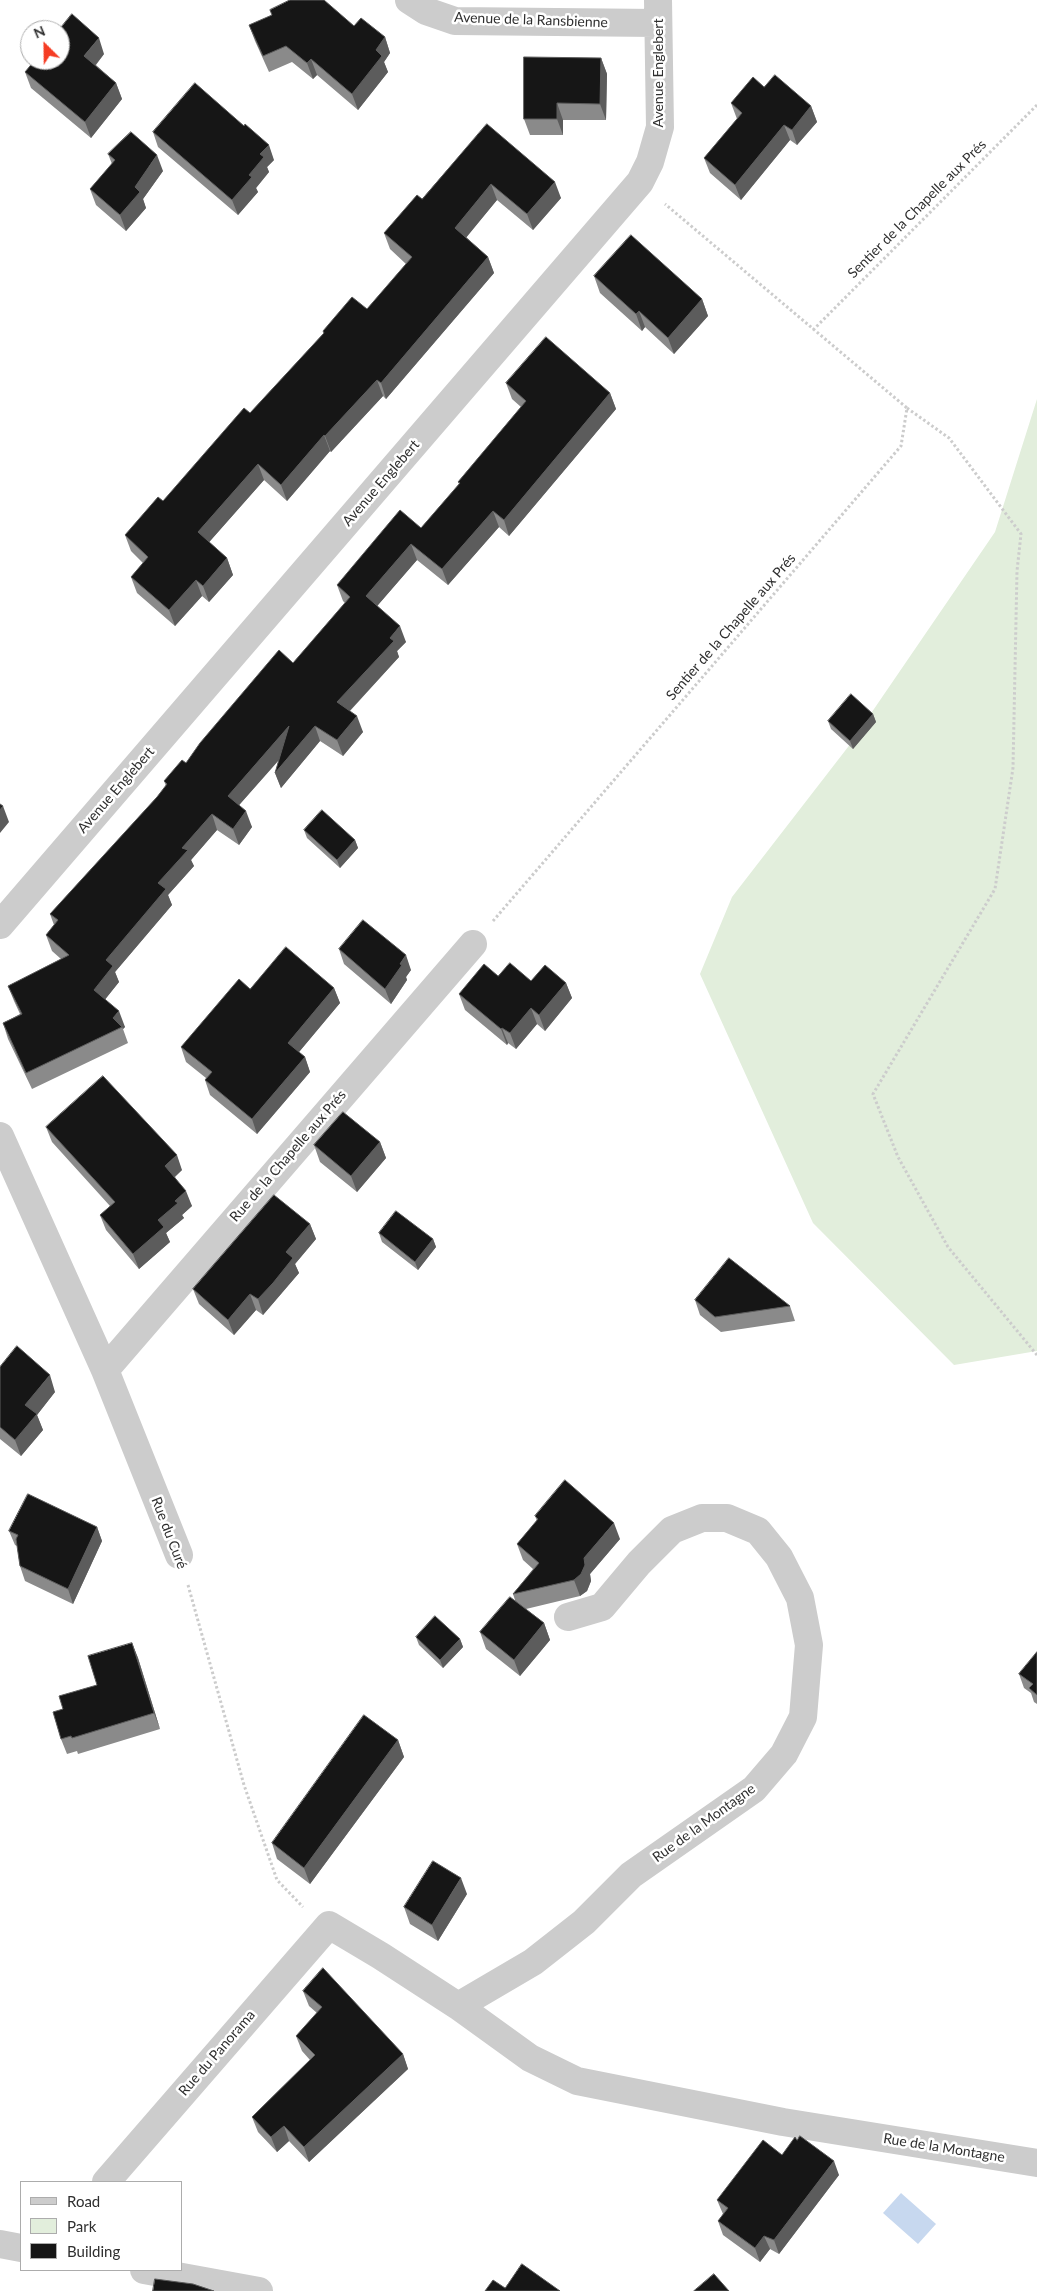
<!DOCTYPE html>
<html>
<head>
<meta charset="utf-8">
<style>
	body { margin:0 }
	#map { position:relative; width:1037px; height:2291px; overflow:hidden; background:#fff; font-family:Lato,sans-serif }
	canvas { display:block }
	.legend { position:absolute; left:20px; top:2181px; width:162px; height:90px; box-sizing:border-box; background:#fff; border:1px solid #acacac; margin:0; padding:6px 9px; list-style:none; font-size:15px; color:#2f2f2f }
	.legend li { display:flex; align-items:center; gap:10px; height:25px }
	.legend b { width:25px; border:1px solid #acacac }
	.north { position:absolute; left:20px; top:20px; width:50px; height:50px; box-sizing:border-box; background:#fff; border:1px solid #acacac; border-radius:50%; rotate:337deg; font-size:14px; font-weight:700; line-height:20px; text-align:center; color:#2f2f2f }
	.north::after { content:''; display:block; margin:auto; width:18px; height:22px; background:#f53c23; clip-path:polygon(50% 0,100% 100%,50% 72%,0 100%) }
</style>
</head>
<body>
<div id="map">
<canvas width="1037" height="2291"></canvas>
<ul class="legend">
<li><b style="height:6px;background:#ccc"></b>Road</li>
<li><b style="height:14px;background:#e2eedc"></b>Park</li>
<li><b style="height:14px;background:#161616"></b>Building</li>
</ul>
<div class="north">N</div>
</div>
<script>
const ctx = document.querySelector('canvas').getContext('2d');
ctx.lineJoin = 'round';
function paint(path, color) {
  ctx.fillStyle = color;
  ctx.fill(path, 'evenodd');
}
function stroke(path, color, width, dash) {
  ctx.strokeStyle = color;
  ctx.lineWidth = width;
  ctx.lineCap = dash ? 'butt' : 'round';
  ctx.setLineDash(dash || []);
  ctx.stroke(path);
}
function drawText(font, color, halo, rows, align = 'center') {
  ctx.font = font + ' Lato,sans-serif';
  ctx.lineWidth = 5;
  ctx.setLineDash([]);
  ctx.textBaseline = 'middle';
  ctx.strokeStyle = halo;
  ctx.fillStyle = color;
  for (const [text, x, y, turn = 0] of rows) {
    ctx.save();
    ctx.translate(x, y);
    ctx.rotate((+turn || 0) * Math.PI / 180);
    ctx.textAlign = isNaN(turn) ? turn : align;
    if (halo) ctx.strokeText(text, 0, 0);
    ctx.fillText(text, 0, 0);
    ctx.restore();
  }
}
paint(new Path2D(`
	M 1037,399 L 1037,1351 L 954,1365 L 813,1223 L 700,974 L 732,897 L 848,747 L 995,532 Z`), '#e2eedc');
paint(new Path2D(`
	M 901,2193 L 936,2224 L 918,2244 L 883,2213 Z`), '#c7d8ef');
stroke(new Path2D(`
	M 813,330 L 1037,105
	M 907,408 L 949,438 L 1021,534 L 1017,571 L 1013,768 L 995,889 L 873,1094 L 898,1157 L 948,1247 L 1037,1355
	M 493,921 L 901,446 L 907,408 L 665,204
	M 188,1585 L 244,1785 L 277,1880 L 303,1907`), '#ccc', 3, [2.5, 2.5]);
stroke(new Path2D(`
	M 409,0 L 426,11 L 455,21 L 657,23
	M 0,925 L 640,182 L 650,162 L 660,127 L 658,0
	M 0,1136 L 105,1370 L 179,1555
	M 105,1370 L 473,944
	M 458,2006 L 533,1962 L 584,1922 L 631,1875 L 754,1789 L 784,1754 L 803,1717 L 809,1645 L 800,1598 L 779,1557 L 758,1531 L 727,1518 L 702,1518 L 672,1530 L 639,1563 L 602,1607 L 568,1617
	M 106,2182 L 329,1925 L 381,1956 L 458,2006 L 530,2058 L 577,2081 L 783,2122 L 1037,2163
	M 0,2244 L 21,2248
	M 144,2270 L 259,2291`), '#ccc', 28);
paint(new Path2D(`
	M 249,25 L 354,26 L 385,37 L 390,53 L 384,62 L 388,72 L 358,110 L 317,75 L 313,79 L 292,62 L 269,72 L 255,41 Z
	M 104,54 L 96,65 L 116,83 L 122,99 L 91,138 L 31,88 L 25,72 Z
	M 601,58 L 607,74 L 606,120 L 563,120 L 563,135 L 530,135 L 524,119 Z
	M 764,87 L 811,106 L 817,122 L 797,145 L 790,140 L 741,200 L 710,173 L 704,158 L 737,119 L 731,103 Z
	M 487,124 L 561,198 L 533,230 L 497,200 L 466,237 L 488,257 L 494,273 L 386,399 L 383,396 L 331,452 L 330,451 L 287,501 L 264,480 L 209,542 L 227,558 L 233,575 L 209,602 L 202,596 L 175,626 L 137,593 L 131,577 L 143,563 L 131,551 L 125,535 L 163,501 L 250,413 L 324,333 L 323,331 L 367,309 L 406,264 L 390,249 L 384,233 L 422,199 Z
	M 153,132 L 274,160 L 267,167 L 269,172 L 256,188 L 258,192 L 238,215 L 158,147 Z
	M 108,154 L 163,171 L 143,199 L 146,208 L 126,231 L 96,205 L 90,189 L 112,164 Z
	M 594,276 L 702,299 L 708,316 L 674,354 L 645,327 L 642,331 L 600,293 Z
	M 506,383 L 610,393 L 616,409 L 509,536 L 499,527 L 448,585 L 417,560 L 377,606 L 406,642 L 397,651 L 399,657 L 350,711 L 363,732 L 343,756 L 320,741 L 281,788 L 275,773 L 279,759 L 239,805 L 252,827 L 239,845 L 217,830 L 191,860 L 194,866 L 168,895 L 172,905 L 115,972 L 119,982 L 105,999 L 125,1027 L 123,1029 L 128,1043 L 32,1089 L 8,1039 L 3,1023 L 20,1014 L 14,1001 L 8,986 L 61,959 L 52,951 L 46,935 L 54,925 L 50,914 L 157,797 L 166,786 L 164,781 L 186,763 L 293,663 L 345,603 L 343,601 L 337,585 L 421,528 L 459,484 L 458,482 L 521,407 L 512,399 Z
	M 873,714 L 876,722 L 853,749 L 831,729 L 828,721 Z
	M 304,830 L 355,840 L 358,848 L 340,868 L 307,838 Z
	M 339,949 L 411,970 L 406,977 L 407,980 L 391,1004 L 344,964 Z
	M 498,976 L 531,981 L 566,983 L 572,998 L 545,1031 L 537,1024 L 516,1049 L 508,1043 L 507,1045 L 465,1010 L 459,994 Z
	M 334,988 L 340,1003 L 299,1052 L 305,1057 L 310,1072 L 257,1134 L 210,1095 L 205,1080 L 206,1078 L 186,1062 L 181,1047 L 250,989 Z
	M 46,1127 L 182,1170 L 175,1177 L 192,1206 L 182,1215 L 184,1218 L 166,1233 L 170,1242 L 139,1269 L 106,1230 L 100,1215 L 110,1206 L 52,1142 Z
	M 380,1142 L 386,1158 L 357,1192 L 320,1162 L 314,1145 Z
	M 310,1224 L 316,1239 L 295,1264 L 299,1273 L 263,1315 L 256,1310 L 234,1335 L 199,1304 L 193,1289 Z
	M 379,1233 L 433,1239 L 436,1247 L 418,1270 L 382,1242 Z
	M 695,1300 L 790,1306 L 795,1321 L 721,1332 L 700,1315 Z
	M 0,1367 L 55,1392 L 37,1415 L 43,1430 L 21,1456 L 0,1439 Z
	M 535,1516 L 620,1539 L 590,1574 L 591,1581 L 587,1591 L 580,1596 L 526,1609 L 544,1623 L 550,1640 L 520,1676 L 486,1649 L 480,1632 L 515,1600 L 513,1594 L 533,1569 L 523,1560 L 517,1544 L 537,1521 Z
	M 97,1527 L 102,1541 L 73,1604 L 25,1581 L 20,1566 L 17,1546 L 15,1545 L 9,1531 Z
	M 416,1637 L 460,1639 L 463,1647 L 443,1668 L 419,1645 Z
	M 132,1643 L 138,1658 L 160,1729 L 78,1754 L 77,1751 L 67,1754 L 61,1739 L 63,1709 L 97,1685 Z
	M 1037,1652 L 1037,1704 L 1034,1702 L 1031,1693 L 1024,1688 L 1019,1674 Z
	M 398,1740 L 404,1757 L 310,1884 L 277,1859 L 272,1843 Z
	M 467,1894 L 438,1941 L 410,1924 L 404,1907 Z
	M 303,1991 L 403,2054 L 408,2069 L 309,2162 L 289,2141 L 277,2152 L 258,2132 L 252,2117 L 310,2060 L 302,2051 L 296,2036 L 317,2013 L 309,2006 Z
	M 782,2155 L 839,2175 L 779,2254 L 770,2249 L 760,2262 L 723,2235 L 718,2221 L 723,2214 L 717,2200 Z`), '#8a8a8a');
paint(new Path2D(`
	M 385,37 L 390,53 L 384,62 L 388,72 L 358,110 L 352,94 L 376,50 Z
	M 99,38 L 104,54 L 90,72 L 84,56 Z
	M 601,58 L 607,74 L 606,120 L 600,104 Z
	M 311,59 L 317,75 L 313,79 L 307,63 Z
	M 116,83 L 122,99 L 91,138 L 85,122 Z
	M 557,103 L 563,120 L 563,135 L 557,119 Z
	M 811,106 L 817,122 L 797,145 L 792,130 Z
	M 784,125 L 790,140 L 741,200 L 735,185 Z
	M 269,145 L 274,160 L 267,167 L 269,172 L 256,188 L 258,192 L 238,215 L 232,200 L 249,175 L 260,154 Z
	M 157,155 L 163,171 L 143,199 L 146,208 L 126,231 L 120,215 L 135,187 Z
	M 555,182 L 561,198 L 533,230 L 527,214 Z
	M 491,184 L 497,200 L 461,244 L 455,228 Z
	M 488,257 L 494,273 L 386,399 L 381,383 Z
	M 702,299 L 708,316 L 674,354 L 668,338 Z
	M 639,311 L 645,327 L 642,331 L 636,314 Z
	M 377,380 L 383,396 L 331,452 L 325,436 Z
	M 610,393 L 616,409 L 509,536 L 504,520 Z
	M 324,435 L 330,451 L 287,501 L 281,485 Z
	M 258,464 L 264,480 L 204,548 L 198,532 Z
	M 493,511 L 499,527 L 448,585 L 442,569 Z
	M 411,544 L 417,560 L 372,612 L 366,596 Z
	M 227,558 L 233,575 L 209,602 L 203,586 Z
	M 196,580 L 202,596 L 175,626 L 169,610 Z
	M 400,626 L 406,642 L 397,651 L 399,657 L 343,718 L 337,702 Z
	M 873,714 L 876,722 L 853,749 L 850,741 Z
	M 357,716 L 363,732 L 343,756 L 337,740 Z
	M 289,726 L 295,742 L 233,812 L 228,796 Z
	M 315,726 L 320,741 L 281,788 L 275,773 Z
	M 3,806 L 9,822 L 0,833 L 0,810 Z
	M 246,811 L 252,827 L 239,845 L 233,829 Z
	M 212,814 L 217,830 L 191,860 L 194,866 L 168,895 L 172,905 L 115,972 L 119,982 L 100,1006 L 94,990 L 106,960 L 182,848 Z
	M 355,840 L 358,848 L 340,868 L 337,860 Z
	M 406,955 L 411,970 L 406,977 L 407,980 L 391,1004 L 385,989 L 400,964 Z
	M 566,983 L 572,998 L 545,1031 L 539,1015 Z
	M 334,988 L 340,1003 L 294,1058 L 288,1043 Z
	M 531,1008 L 537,1024 L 516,1049 L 510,1033 Z
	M 119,1011 L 125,1027 L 123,1029 L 122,1027 L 113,1018 Z
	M 502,1028 L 508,1043 L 507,1045 L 501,1029 Z
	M 305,1057 L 310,1072 L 257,1134 L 252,1119 Z
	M 380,1142 L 386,1158 L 357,1192 L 351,1176 Z
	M 177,1155 L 182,1170 L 170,1181 L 165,1166 Z
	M 186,1191 L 192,1206 L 182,1215 L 184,1218 L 166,1233 L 170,1242 L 139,1269 L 133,1254 L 158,1220 L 175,1201 Z
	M 310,1224 L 316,1239 L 295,1264 L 299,1273 L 263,1315 L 258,1299 L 286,1252 Z
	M 433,1239 L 436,1247 L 418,1270 L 415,1262 Z
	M 250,1294 L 256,1310 L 234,1335 L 228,1320 Z
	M 50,1375 L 55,1392 L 37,1415 L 43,1430 L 21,1456 L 15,1440 L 25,1405 Z
	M 614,1523 L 620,1539 L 590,1574 L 591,1581 L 587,1591 L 580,1596 L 574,1580 L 584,1558 Z
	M 97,1527 L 102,1541 L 73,1604 L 68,1589 Z
	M 544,1623 L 550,1640 L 520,1676 L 514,1660 Z
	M 460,1639 L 463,1647 L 443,1668 L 440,1660 Z
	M 132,1643 L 138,1658 L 160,1729 L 154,1713 Z
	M 398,1740 L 404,1757 L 310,1884 L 304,1868 Z
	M 461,1878 L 467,1894 L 438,1941 L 432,1925 Z
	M 403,2054 L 408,2069 L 309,2162 L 304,2147 Z
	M 284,2126 L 289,2141 L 277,2152 L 271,2137 Z
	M 834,2161 L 839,2175 L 779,2254 L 774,2240 Z
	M 764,2236 L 770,2249 L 760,2262 L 755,2248 Z`), '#5c5c5c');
const building = new Path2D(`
	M 290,0 L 324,0 L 354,26 L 361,18 L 385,37 L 376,50 L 382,56 L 352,94 L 311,59 L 307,63 L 286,46 L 263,56 L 249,25 L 272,15 L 270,10 Z
	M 72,14 L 99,38 L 84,56 L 116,83 L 85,122 L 25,72 L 35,60 L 60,60 L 60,30 L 59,30 Z
	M 524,57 L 601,58 L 600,104 L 557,103 L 557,119 L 524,119 Z
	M 775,75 L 811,106 L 792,130 L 784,125 L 735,185 L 704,158 L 742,113 L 731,103 L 753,77 L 764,87 Z
	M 195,83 L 244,126 L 245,124 L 269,145 L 260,154 L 264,157 L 249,175 L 252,177 L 232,200 L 153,132 Z
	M 487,124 L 555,182 L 527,214 L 491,184 L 455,228 L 488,257 L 381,383 L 377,380 L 325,436 L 324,435 L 281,485 L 258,464 L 198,532 L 227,558 L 203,586 L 196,580 L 169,610 L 131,577 L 148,557 L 125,535 L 158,497 L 163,501 L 244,408 L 250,413 L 324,333 L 323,331 L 352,297 L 367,309 L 412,257 L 384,233 L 417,195 L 422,199 Z
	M 131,132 L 157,155 L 135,187 L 140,192 L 120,215 L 90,189 L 115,160 L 108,154 Z
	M 631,235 L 702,299 L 668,338 L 639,311 L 636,314 L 594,276 Z
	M 546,337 L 610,393 L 504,520 L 493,511 L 442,569 L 411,544 L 366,596 L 400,626 L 390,638 L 394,641 L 337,702 L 357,716 L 337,740 L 315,726 L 275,773 L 289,726 L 228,796 L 246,811 L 233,829 L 212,814 L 182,848 L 188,850 L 158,883 L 166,889 L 106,960 L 113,966 L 94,990 L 119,1011 L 113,1018 L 122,1027 L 26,1073 L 3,1023 L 22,1014 L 8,986 L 69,955 L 46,935 L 58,920 L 50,914 L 157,797 L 167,784 L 164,781 L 182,760 L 186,763 L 200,743 L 279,650 L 293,663 L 350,597 L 337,585 L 400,510 L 421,528 L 460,483 L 458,482 L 526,401 L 506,383 Z
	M 851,694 L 873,714 L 850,741 L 828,721 Z
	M 0,804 L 3,806 L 0,810 Z
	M 322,810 L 355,840 L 337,860 L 304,830 Z
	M 363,920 L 406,955 L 400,964 L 402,965 L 385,989 L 339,949 Z
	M 286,947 L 334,988 L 288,1043 L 305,1057 L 252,1119 L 205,1080 L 212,1072 L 181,1047 L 239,979 L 250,989 Z
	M 510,963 L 531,981 L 545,965 L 566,983 L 539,1015 L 531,1008 L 510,1033 L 502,1028 L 501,1029 L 459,994 L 484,964 L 498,976 Z
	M 103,1076 L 177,1155 L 165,1166 L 186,1191 L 175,1201 L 178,1203 L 158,1220 L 164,1227 L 133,1254 L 100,1215 L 115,1202 L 46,1127 Z
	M 343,1112 L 380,1142 L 351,1176 L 314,1145 Z
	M 274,1195 L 310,1224 L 286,1252 L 293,1258 L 273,1283 L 258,1299 L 250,1294 L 228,1320 L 193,1289 Z
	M 396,1211 L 433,1239 L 415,1262 L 379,1233 Z
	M 729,1258 L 790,1306 L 715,1317 L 695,1300 Z
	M 17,1346 L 50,1375 L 25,1405 L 37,1414 L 15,1440 L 0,1427 L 0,1367 Z
	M 565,1480 L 614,1523 L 584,1558 L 585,1565 L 581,1574 L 574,1580 L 513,1594 L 539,1563 L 517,1544 L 538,1519 L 535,1516 Z
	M 28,1494 L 97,1527 L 68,1589 L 20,1566 L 16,1539 L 18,1535 L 9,1531 Z
	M 510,1597 L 544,1623 L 514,1660 L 480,1632 Z
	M 435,1616 L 460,1639 L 440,1660 L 416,1637 Z
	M 132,1643 L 154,1713 L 72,1738 L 71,1736 L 61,1739 L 53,1712 L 63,1709 L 59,1696 L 97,1685 L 88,1656 Z
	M 1037,1652 L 1037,1695 L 1029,1688 L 1033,1684 L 1019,1674 Z
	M 364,1715 L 398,1740 L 304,1868 L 272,1843 Z
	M 433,1861 L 461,1878 L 432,1925 L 404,1907 Z
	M 323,1968 L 403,2054 L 304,2147 L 284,2126 L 271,2137 L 252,2117 L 315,2055 L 296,2036 L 322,2007 L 303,1991 Z
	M 800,2136 L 834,2161 L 774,2240 L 764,2236 L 755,2248 L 718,2221 L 728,2208 L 717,2200 L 763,2140 L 782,2155 L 795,2137 L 797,2140 Z
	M 522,2264 L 560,2291 L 485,2291 L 493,2280 L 505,2288 Z
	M 714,2274 L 729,2291 L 694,2291 Z
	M 155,2279 L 193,2284 L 214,2291 L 153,2291 Z`);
paint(building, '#161616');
stroke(building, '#5c5c5c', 1);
drawText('14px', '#2f2f2f', '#fff', [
	["Avenue de la Ransbienne",531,20,2],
	["Avenue Englebert",658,73,-90],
	["Sentier de la Chapelle aux Prés",917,209,-45],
	["Avenue Englebert",381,483,-49],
	["Sentier de la Chapelle aux Prés",731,627,-49],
	["Avenue Englebert",116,790,-49],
	["Rue de la Chapelle aux Prés",288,1156,-49],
	["Rue du Curé",169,1533,69],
	["Rue de la Montagne",704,1823,-36],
	["Rue du Panorama",217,2053,-49],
	["Rue de la Montagne",944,2148,9]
]);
</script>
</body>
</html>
